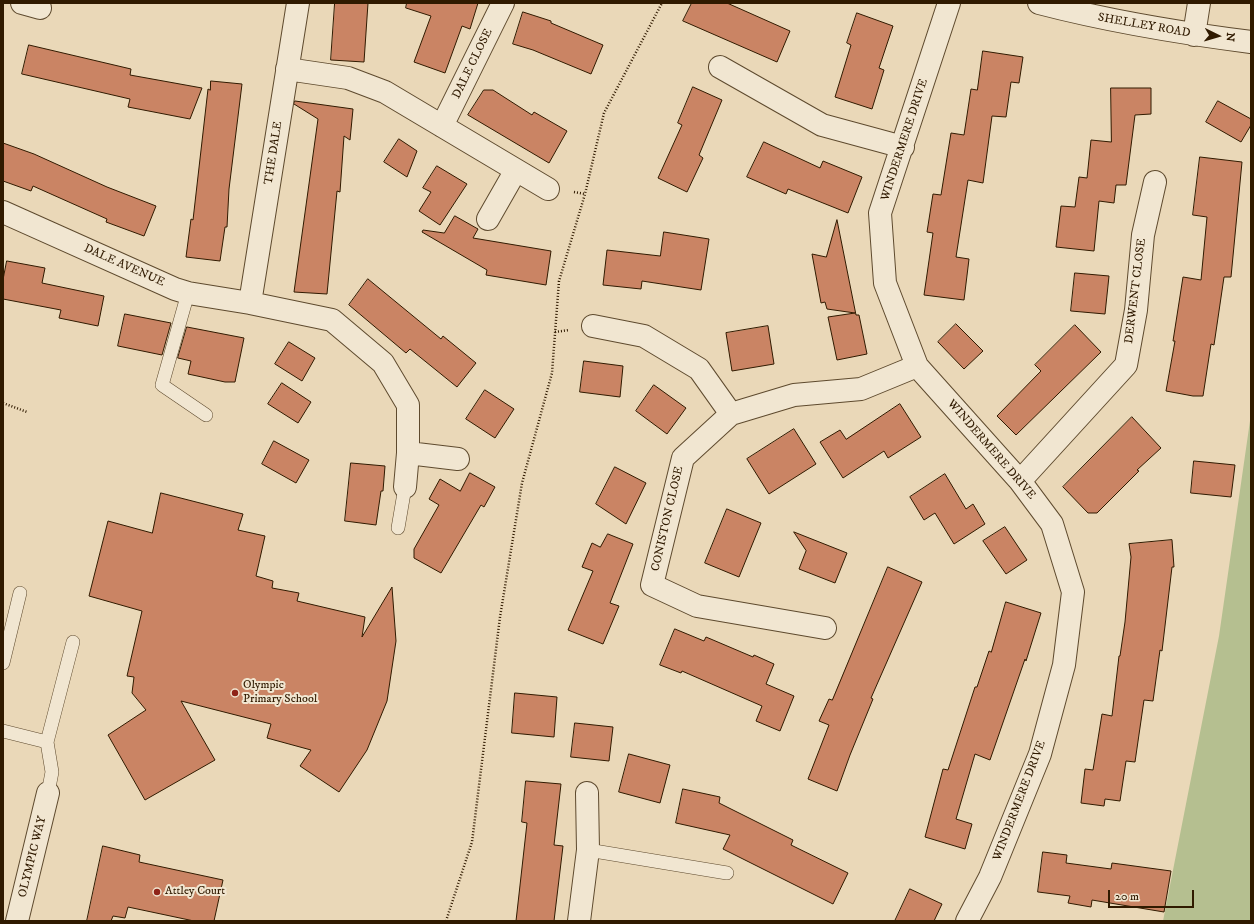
<!DOCTYPE html>
<html>
<head>
<meta charset="utf-8">
<style>
	body { margin:0 }
	#map { position:relative; width:1254px; height:924px; overflow:hidden; background:#ead8b8; font-family:"IM FELL DW Pica",serif }
	canvas { display:block }
	.frame { position:absolute; inset:0; border:4px solid #301a00; pointer-events:none }
	.north { position:absolute; left:1198px; top:16px; width:40px; height:40px; -webkit-text-stroke:3px #f1e6d1; paint-order:stroke; rotate:95deg; font-size:11px; font-weight:700; line-height:16px; text-align:center; color:#301a00 }
	.north::after { content:''; display:block; margin:auto; width:14px; height:18px; background:#301a00; clip-path:polygon(50% 0,100% 100%,50% 72%,0 100%) }
	.scale { position:absolute; left:1108px; top:890px; width:86px; height:18px; box-sizing:border-box; border:2px solid #301a00; border-top:0; padding-left:5px; font-size:12px; line-height:14px; white-space:nowrap; color:#301a00; -webkit-text-stroke:3px #f1e6d1; paint-order:stroke }
</style>
</head>
<body>
<div id="map">
<canvas width="1254" height="924"></canvas>
<div class="frame"></div>
<div class="north">N</div>
<div class="scale">20 m</div>
</div>
<script>
const ctx = document.querySelector('canvas').getContext('2d');
ctx.lineJoin = 'round';
function paint(path, color) {
  ctx.fillStyle = color;
  ctx.fill(path, 'evenodd');
}
function stroke(path, color, width, dash) {
  ctx.strokeStyle = color;
  ctx.lineWidth = width;
  ctx.lineCap = dash ? 'butt' : 'round';
  ctx.setLineDash(dash || []);
  ctx.stroke(path);
}
function drawText(font, color, halo, rows, align = 'center') {
  ctx.font = font + ' "IM FELL DW Pica",serif';
  ctx.lineWidth = 4;
  ctx.setLineDash([]);
  ctx.textBaseline = 'middle';
  ctx.strokeStyle = halo;
  ctx.fillStyle = color;
  for (const [text, x, y, turn = 0] of rows) {
    ctx.save();
    ctx.translate(x, y);
    ctx.rotate((+turn || 0) * Math.PI / 180);
    ctx.textAlign = isNaN(turn) ? turn : align;
    if (halo) ctx.strokeText(text, 0, 0);
    ctx.fillText(text, 0, 0);
    ctx.restore();
  }
}
paint(new Path2D(`
	M 1251,414 L 1251,921 L 1163,921 L 1219,636 Z`), '#b5bf90');
const building = new Path2D(`
	M 335,3 L 368,3 L 364,62 L 331,60 Z
	M 407,3 L 478,3 L 470,29 L 462,26 L 445,73 L 414,62 L 431,16 L 406,8 Z
	M 692,3 L 727,3 L 790,31 L 777,62 L 683,21 Z
	M 523,12 L 551,21 L 551,23 L 603,45 L 591,74 L 533,50 L 513,44 Z
	M 857,13 L 893,26 L 879,68 L 884,70 L 872,109 L 835,97 L 851,45 L 847,43 Z
	M 29,45 L 131,69 L 130,75 L 202,88 L 190,119 L 128,107 L 130,99 L 22,74 Z
	M 983,51 L 1023,57 L 1019,83 L 1011,82 L 1006,117 L 992,116 L 983,183 L 968,180 L 956,257 L 969,259 L 964,300 L 924,295 L 933,233 L 927,232 L 933,194 L 941,195 L 951,133 L 964,135 L 971,89 L 977,90 Z
	M 211,81 L 242,84 L 229,189 L 227,227 L 225,227 L 220,261 L 186,257 L 191,219 L 193,220 L 208,89 L 210,90 Z
	M 693,87 L 722,100 L 699,155 L 703,158 L 687,192 L 658,178 L 682,125 L 678,123 Z
	M 1111,88 L 1151,88 L 1151,114 L 1135,115 L 1126,185 L 1116,185 L 1114,203 L 1099,201 L 1094,251 L 1056,247 L 1061,206 L 1075,207 L 1079,177 L 1087,178 L 1091,140 L 1111,142 Z
	M 484,90 L 493,90 L 532,115 L 534,112 L 567,131 L 549,163 L 468,115 Z
	M 295,101 L 353,109 L 350,140 L 344,136 L 340,192 L 337,191 L 327,294 L 294,292 L 318,119 L 294,104 Z
	M 1218,101 L 1251,119 L 1251,125 L 1241,142 L 1206,122 Z
	M 399,139 L 417,151 L 407,177 L 384,162 Z
	M 764,142 L 820,168 L 823,161 L 862,177 L 848,213 L 788,189 L 786,194 L 747,177 Z
	M 3,143 L 34,154 L 107,187 L 156,206 L 144,236 L 106,222 L 107,219 L 33,186 L 31,191 L 3,181 Z
	M 1200,157 L 1242,162 L 1231,277 L 1224,277 L 1214,345 L 1211,344 L 1203,396 L 1193,396 L 1166,391 L 1175,341 L 1173,341 L 1183,277 L 1201,280 L 1207,217 L 1193,215 Z
	M 437,166 L 467,184 L 440,225 L 419,211 L 431,192 L 423,188 Z
	M 455,216 L 478,229 L 473,238 L 551,251 L 546,285 L 486,275 L 487,270 L 422,232 L 423,230 L 444,233 Z
	M 837,220 L 856,315 L 859,315 L 867,354 L 837,360 L 828,317 L 855,313 L 827,309 L 825,302 L 821,303 L 812,254 L 826,257 Z
	M 664,232 L 709,239 L 701,290 L 642,281 L 641,289 L 603,285 L 607,250 L 660,256 Z
	M 7,261 L 45,268 L 42,283 L 104,296 L 98,326 L 59,318 L 61,310 L 3,299 L 3,280 Z
	M 1075,273 L 1109,276 L 1105,314 L 1071,311 Z
	M 368,279 L 441,339 L 443,336 L 476,363 L 457,387 L 410,349 L 406,353 L 349,305 Z
	M 125,314 L 171,323 L 162,355 L 118,346 Z
	M 956,324 L 983,351 L 964,369 L 938,342 Z
	M 1075,325 L 1101,352 L 1016,435 L 997,416 L 1041,371 L 1035,365 Z
	M 768,326 L 774,364 L 732,371 L 726,333 Z
	M 187,327 L 244,338 L 235,382 L 225,382 L 188,374 L 191,361 L 178,358 Z
	M 289,342 L 315,358 L 302,381 L 275,364 Z
	M 584,361 L 623,366 L 620,397 L 580,392 Z
	M 282,383 L 311,402 L 298,423 L 268,404 Z
	M 654,385 L 686,408 L 667,434 L 636,411 Z
	M 485,390 L 514,409 L 495,438 L 466,419 Z
	M 900,404 L 921,437 L 888,458 L 884,451 L 843,478 L 820,442 L 840,430 L 846,439 Z
	M 1132,417 L 1161,448 L 1137,470 L 1139,471 L 1097,513 L 1088,513 L 1063,487 Z
	M 794,429 L 816,464 L 769,494 L 747,459 Z
	M 274,441 L 309,460 L 296,483 L 262,464 Z
	M 1194,461 L 1235,465 L 1231,497 L 1191,493 Z
	M 351,463 L 385,466 L 383,491 L 381,491 L 376,525 L 345,521 Z
	M 615,467 L 646,483 L 626,524 L 596,504 Z
	M 470,473 L 495,487 L 484,507 L 481,505 L 441,573 L 414,558 L 414,549 L 439,505 L 429,499 L 440,479 L 460,491 Z
	M 945,474 L 966,509 L 973,504 L 985,524 L 954,544 L 935,513 L 924,520 L 910,497 Z
	M 161,493 L 243,514 L 238,530 L 265,536 L 256,576 L 273,581 L 272,588 L 299,593 L 297,601 L 365,617 L 362,637 L 392,587 L 396,641 L 387,701 L 367,750 L 339,792 L 300,766 L 311,750 L 267,738 L 271,724 L 181,701 L 215,760 L 145,800 L 108,735 L 146,710 L 132,693 L 134,677 L 127,676 L 142,611 L 89,596 L 108,521 L 152,533 Z
	M 727,509 L 761,523 L 739,577 L 705,563 Z
	M 1005,527 L 1027,560 L 1006,574 L 983,541 Z
	M 794,532 L 847,553 L 835,583 L 799,569 L 806,551 Z
	M 608,534 L 633,544 L 610,603 L 619,606 L 603,644 L 568,630 L 593,571 L 582,567 L 592,543 L 600,547 Z
	M 1172,540 L 1174,567 L 1172,567 L 1162,651 L 1160,650 L 1153,701 L 1144,700 L 1135,762 L 1126,761 L 1120,801 L 1105,799 L 1104,806 L 1081,803 L 1085,769 L 1093,770 L 1102,714 L 1112,716 L 1119,656 L 1120,656 L 1125,622 L 1131,557 L 1129,544 Z
	M 888,567 L 922,582 L 871,698 L 873,699 L 850,755 L 837,791 L 808,779 L 829,725 L 819,721 L 829,699 L 832,700 Z
	M 1006,602 L 1041,613 L 1026,661 L 1025,659 L 990,760 L 975,754 L 956,819 L 972,824 L 965,849 L 925,837 L 943,769 L 948,770 L 975,687 L 977,687 L 989,651 L 991,652 Z
	M 675,629 L 704,641 L 706,637 L 753,657 L 754,655 L 774,664 L 766,684 L 794,696 L 780,731 L 756,721 L 762,706 L 682,671 L 681,673 L 660,665 Z
	M 515,693 L 557,697 L 554,737 L 512,733 Z
	M 575,723 L 613,727 L 609,761 L 571,757 Z
	M 629,754 L 670,765 L 660,803 L 619,792 Z
	M 526,781 L 561,784 L 554,845 L 563,846 L 554,921 L 516,921 L 527,823 L 522,822 Z
	M 683,789 L 720,797 L 719,803 L 793,840 L 791,845 L 848,873 L 833,904 L 723,849 L 730,835 L 676,823 Z
	M 103,846 L 140,855 L 139,862 L 223,880 L 214,921 L 194,921 L 128,907 L 125,918 L 113,916 L 111,921 L 87,921 Z
	M 1043,852 L 1067,855 L 1066,863 L 1111,869 L 1112,863 L 1171,871 L 1164,912 L 1092,900 L 1091,907 L 1068,903 L 1070,896 L 1038,892 Z
	M 910,889 L 942,904 L 934,921 L 895,921 Z`);
paint(building, '#ca8464');
stroke(building, '#301a00', 1);
const lane = new Path2D(`
	M 188,293 L 162,385 L 206,415
	M 398,528 L 405,487
	M 3,663 L 20,593
	M 3,731 L 47,742
	M 48,793 L 52,772 L 47,742 L 73,642
	M 588,850 L 727,873`);
const street = new Path2D(`
	M 22,3 L 40,8
	M 949,3 L 880,213 L 885,283 L 917,366 L 1020,481 L 1052,524 L 1073,592 L 1064,665 L 1040,754 L 990,877 L 967,921
	M 1039,3 C 1108,21 1180,33 1251,42
	M 1194,35 L 1199,3
	M 720,67 L 822,125 L 903,147
	M 287,69 L 348,78 L 385,92 L 548,189
	M 442,126 L 503,3
	M 3,212 L 175,289 L 188,293 L 250,303 L 332,320 L 383,363 L 408,405 L 408,453 L 405,487
	M 488,219 L 516,170
	M 250,303 L 298,3
	M 593,326 L 644,336 L 699,369 L 731,414
	M 408,453 L 458,459
	M 1020,481 L 1126,365 L 1136,310 L 1143,235 L 1155,182
	M 825,628 L 697,606 L 652,585 L 683,458 L 731,414 L 794,395 L 861,389 L 917,366
	M 17,921 L 48,793
	M 579,921 L 588,850 L 587,793`);
stroke(lane, '#5e4a2e', 14);
stroke(street, '#5e4a2e', 24);
stroke(new Path2D(`
	M 574,192 L 585,194
	M 555,332 L 569,330
	M 3,403 L 27,412
	M 446,921 L 472,842 L 500,617 L 522,483 L 552,373 L 559,281 L 585,194 L 604,113 L 662,3`), '#301a00', 2.5, [1, 2]);
stroke(lane, '#f1e6d1', 13);
stroke(street, '#f1e6d1', 22);
for (const [x, y, r, color] of [
	[235,693,4,"#8f2418"],
	[157,892,4,"#8f2418"]
]) {
  const dot = new Path2D();
  dot.arc(x, y, r, 0, 2 * Math.PI);
  ctx.fillStyle = color;
  ctx.fill(dot);
  stroke(dot, '#f1e6d1', 1.5);
}
drawText('12px', '#301a00', '#f1e6d1', [
	["SHELLEY ROAD",1144,26,10],
	["DALE CLOSE",473,64,-64],
	["WINDERMERE DRIVE",905,140,-72],
	["THE DALE",274,153,-81],
	["DALE AVENUE",124,266,24],
	["DERWENT CLOSE",1136,291,-83],
	["WINDERMERE DRIVE",991,450,49],
	["CONISTON CLOSE",668,519,-77],
	["WINDERMERE DRIVE",1020,801,-69],
	["OLYMPIC WAY",33,857,-76]
]);
drawText('12px', '#301a00', '#f1e6d1', [
	["Olympic",243,686],
	["Primary School",243,700],
	["Attley Court",165,892]
], 'left');
</script>
</body>
</html>
